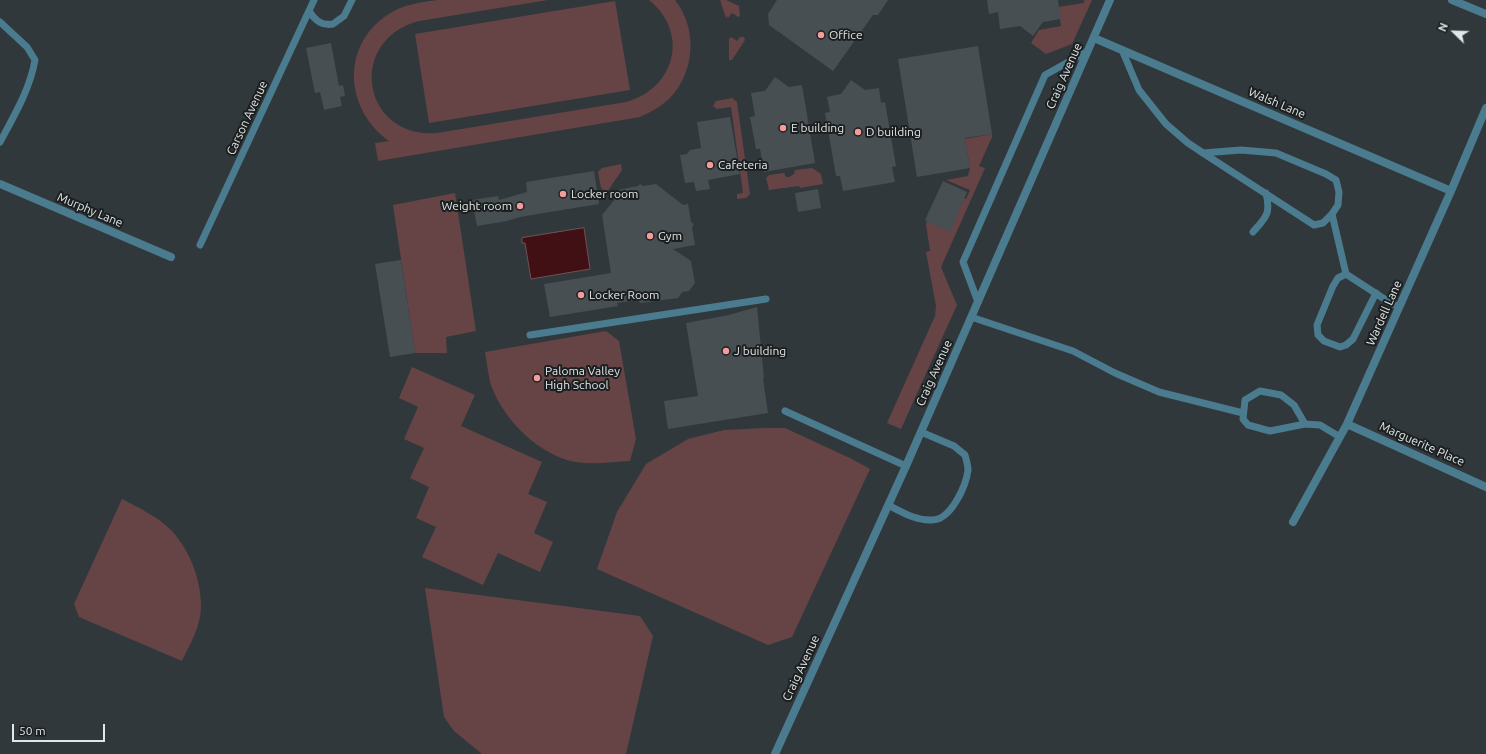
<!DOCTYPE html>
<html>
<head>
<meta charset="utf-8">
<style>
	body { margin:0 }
	#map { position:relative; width:1486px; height:754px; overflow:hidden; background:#30383b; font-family:Ubuntu,sans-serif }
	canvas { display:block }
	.north { position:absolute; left:1434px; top:12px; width:40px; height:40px; -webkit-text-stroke:3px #1b1f20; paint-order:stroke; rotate:293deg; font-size:11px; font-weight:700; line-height:16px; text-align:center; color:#e1e6e8 }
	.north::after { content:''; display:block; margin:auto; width:14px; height:18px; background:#e1e6e8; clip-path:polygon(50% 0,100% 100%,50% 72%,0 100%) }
	.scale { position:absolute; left:12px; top:724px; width:93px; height:18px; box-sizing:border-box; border:2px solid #e1e6e8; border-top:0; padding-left:5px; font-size:12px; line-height:14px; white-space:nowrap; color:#e1e6e8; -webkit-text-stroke:3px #1b1f20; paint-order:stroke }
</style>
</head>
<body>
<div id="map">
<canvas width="1486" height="754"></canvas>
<div class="north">N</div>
<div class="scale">50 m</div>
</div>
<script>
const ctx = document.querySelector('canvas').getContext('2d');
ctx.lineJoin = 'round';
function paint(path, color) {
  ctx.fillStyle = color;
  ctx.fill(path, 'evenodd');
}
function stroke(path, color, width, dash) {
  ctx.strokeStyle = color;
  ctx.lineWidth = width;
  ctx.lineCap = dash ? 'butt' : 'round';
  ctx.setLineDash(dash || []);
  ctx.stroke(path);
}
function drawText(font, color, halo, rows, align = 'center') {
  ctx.font = font + ' Ubuntu,sans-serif';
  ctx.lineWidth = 4;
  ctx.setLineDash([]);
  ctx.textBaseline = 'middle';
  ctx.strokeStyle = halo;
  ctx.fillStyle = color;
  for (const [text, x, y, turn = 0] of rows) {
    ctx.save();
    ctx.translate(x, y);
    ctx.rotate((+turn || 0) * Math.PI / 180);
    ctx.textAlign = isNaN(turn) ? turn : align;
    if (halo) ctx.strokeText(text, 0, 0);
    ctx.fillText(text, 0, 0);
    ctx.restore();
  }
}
paint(new Path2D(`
	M 438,0 L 548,0 L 419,21 C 346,40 362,139 437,133 L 626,102 C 675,89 690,33 649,0 L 675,0 C 698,29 695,73 669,99 C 660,107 651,112 640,117 L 378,161 L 375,143 L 389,141 C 342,107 341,40 394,11 C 407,4 423,2 438,0 Z
	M 720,0 L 726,0 L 739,6 L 740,16 L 738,17 L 732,13 L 728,18 L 728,16 L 726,18 Z
	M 1084,0 L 1092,0 L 1072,44 L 1046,54 L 1031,43 L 1039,30 L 1061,26 L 1058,7 L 1084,3 Z
	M 615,1 L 630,90 L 429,123 L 415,34 Z
	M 731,37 L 737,41 L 740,37 L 744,37 L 745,40 L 732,60 L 729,60 L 729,39 Z
	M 732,98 L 737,102 L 750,194 L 746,198 L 737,199 L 737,194 L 743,193 L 731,107 L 717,109 L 713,106 L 716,101 Z
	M 992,134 L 992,137 L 979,166 L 985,168 L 941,267 L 957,305 L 901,429 L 887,423 L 935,316 L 936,306 L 926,252 L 930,251 L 926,224 L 927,221 L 950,231 L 964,198 L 966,199 L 970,190 L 946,180 L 968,176 L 970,168 L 965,139 Z
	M 621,164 L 622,170 L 607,192 L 601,188 L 598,172 L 602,168 Z
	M 812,168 L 821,174 L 823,184 L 800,188 L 799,186 L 769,190 L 766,178 L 769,175 L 784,173 L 786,177 L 789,177 L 794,174 L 795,170 Z
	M 455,193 L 476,331 L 446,337 L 447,353 L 415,353 L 393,205 Z
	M 606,331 L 619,341 L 636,439 L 630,461 C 611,462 586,466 567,460 C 533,449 503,418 491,385 C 488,375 487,362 485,352 Z
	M 412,367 L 475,395 L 461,426 L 542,462 L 528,494 L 547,502 L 534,533 L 553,542 L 540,572 L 498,553 L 483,585 L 422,557 L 436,527 L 416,518 L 429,487 L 410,478 L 424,448 L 404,439 L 418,407 L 399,398 Z
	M 765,428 L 785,428 L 852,459 L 870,469 L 792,637 L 768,645 L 597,569 L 617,512 L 646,464 L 688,439 L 724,430 Z
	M 122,499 C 139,508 157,516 171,530 C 190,550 201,580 201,606 C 201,626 190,644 182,661 L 79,617 L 74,604 Z
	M 425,588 L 640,616 L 653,636 L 626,754 L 482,754 L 454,731 L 444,717 Z`), '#664445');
const water = new Path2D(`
	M 584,228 L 590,269 L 531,279 L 525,243 L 522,243 L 522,238 Z`);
paint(water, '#401014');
stroke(water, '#705054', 1);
paint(new Path2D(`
	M 777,0 L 888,0 L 878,15 L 873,15 L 833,71 L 769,25 L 768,14 Z
	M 987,0 L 1058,0 L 1061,19 L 1043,22 L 1033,36 L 1020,26 L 1000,29 L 998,12 L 989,14 Z
	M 331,43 L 339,86 L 343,85 L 345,96 L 340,97 L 342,106 L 324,110 L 320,92 L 315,93 L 306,48 Z
	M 978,46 L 992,134 L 965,138 L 970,168 L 917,177 L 898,59 Z
	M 775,77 L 789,87 L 802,85 L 815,163 L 764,172 L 760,149 L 756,149 L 750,117 L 755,116 L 751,93 L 765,91 Z
	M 851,80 L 865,90 L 879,88 L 881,103 L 885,102 L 896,166 L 892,167 L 895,182 L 843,191 L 840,176 L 836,176 L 825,113 L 830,112 L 827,97 L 841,94 Z
	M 730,117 L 740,174 L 708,180 L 710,189 L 696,191 L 694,182 L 685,183 L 680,155 L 687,154 L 690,150 L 701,148 L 697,122 Z
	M 594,171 L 599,204 L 520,217 L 507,221 L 477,226 L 472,200 L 498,196 L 499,200 L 527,192 L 526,182 Z
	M 943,181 L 967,192 L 950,232 L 925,220 Z
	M 640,184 L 643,186 L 656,184 L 683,205 L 688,204 L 691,222 L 694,224 L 692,227 L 695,245 L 673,249 L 691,261 L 695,283 L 689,291 L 682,292 L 678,298 L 641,303 L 636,300 L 617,303 L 618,306 L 550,317 L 544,284 L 611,273 L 602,215 L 619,194 L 618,190 L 638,186 Z
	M 818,189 L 821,208 L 798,212 L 795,193 Z
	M 401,260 L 415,353 L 390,357 L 375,264 Z
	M 757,307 L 764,378 L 763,379 L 768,413 L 668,429 L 664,401 L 698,396 L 686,323 L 729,315 Z`), '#474f53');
stroke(new Path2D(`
	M 309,11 C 315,20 321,26 333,24 L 344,16 L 352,0
	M 0,22 L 27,47 L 35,60 C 30,89 14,116 0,142
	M 1122,50 L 1139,90 L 1166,124 L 1188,143 L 1203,153 L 1314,225 L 1323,223 L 1332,214 L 1338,205 L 1339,192 L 1336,180 L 1326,174 L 1276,153 L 1241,150 L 1203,153
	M 1332,214 L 1346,274 L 1338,278 L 1333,286 L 1317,325 L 1318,335 L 1324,341 L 1340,347 L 1346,345 L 1353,339 L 1376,293
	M 1253,232 C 1266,217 1271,214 1266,193
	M 200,245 L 314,0
	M 1346,274 L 1392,304 L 1399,306
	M 978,302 L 963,262 L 1045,75 L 1088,51
	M 971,317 L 1073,351 L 1115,373 L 1159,392 L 1243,413
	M 530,335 L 766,299
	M 785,411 L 906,466
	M 1305,424 L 1294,405 L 1281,395 L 1260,391 L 1245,400 L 1243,419 L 1248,425 L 1270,431 L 1305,424 L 1320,425 L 1340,437
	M 888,505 C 902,512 916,521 932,520 C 951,520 966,486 968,470 C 968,465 966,459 965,455 L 954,446 L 921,432`), '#4a7b8e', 7);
stroke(new Path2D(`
	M 1452,0 L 1486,14
	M 1094,38 L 1451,191
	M 0,184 L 171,257
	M 1347,424 L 1486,487
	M 1293,522 L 1347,424 L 1451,191 L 1486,108`), '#4a7b8e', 8);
stroke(new Path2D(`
	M 775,754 L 906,466 L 1110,0`), '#4a7b8e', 8);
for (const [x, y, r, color] of [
	[821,35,4,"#f59b9c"],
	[783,128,4,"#f59b9c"],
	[858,132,4,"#f59b9c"],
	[710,165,4,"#f59b9c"],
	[563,194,4,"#f59b9c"],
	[520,206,4,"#f59b9c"],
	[650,236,4,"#f59b9c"],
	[581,295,4,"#f59b9c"],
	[726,351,4,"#f59b9c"],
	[537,378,4,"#f59b9c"]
]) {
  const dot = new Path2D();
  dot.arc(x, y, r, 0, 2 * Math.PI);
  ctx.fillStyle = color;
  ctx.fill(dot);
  stroke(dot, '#1b1f20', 1.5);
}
drawText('12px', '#e1e6e8', '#1b1f20', [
	["Office",829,35],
	["E building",791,128],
	["D building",866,132],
	["Cafeteria",718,165],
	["Locker room",571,194],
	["Weight room",512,206,"right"],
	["Gym",658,236],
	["Locker Room",589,295],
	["J building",734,351],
	["Paloma Valley",545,371],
	["High School",545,385]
], 'left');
drawText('12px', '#e1e6e8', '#1b1f20', [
	["Craig Avenue",1064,76,-66],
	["Walsh Lane",1277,103,23],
	["Carson Avenue",247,118,-65],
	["Murphy Lane",90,210,23],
	["Wardell Lane",1384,313,-66],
	["Craig Avenue",934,373,-66],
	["Marguerite Place",1422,444,24],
	["Craig Avenue",801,668,-65]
]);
</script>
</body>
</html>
